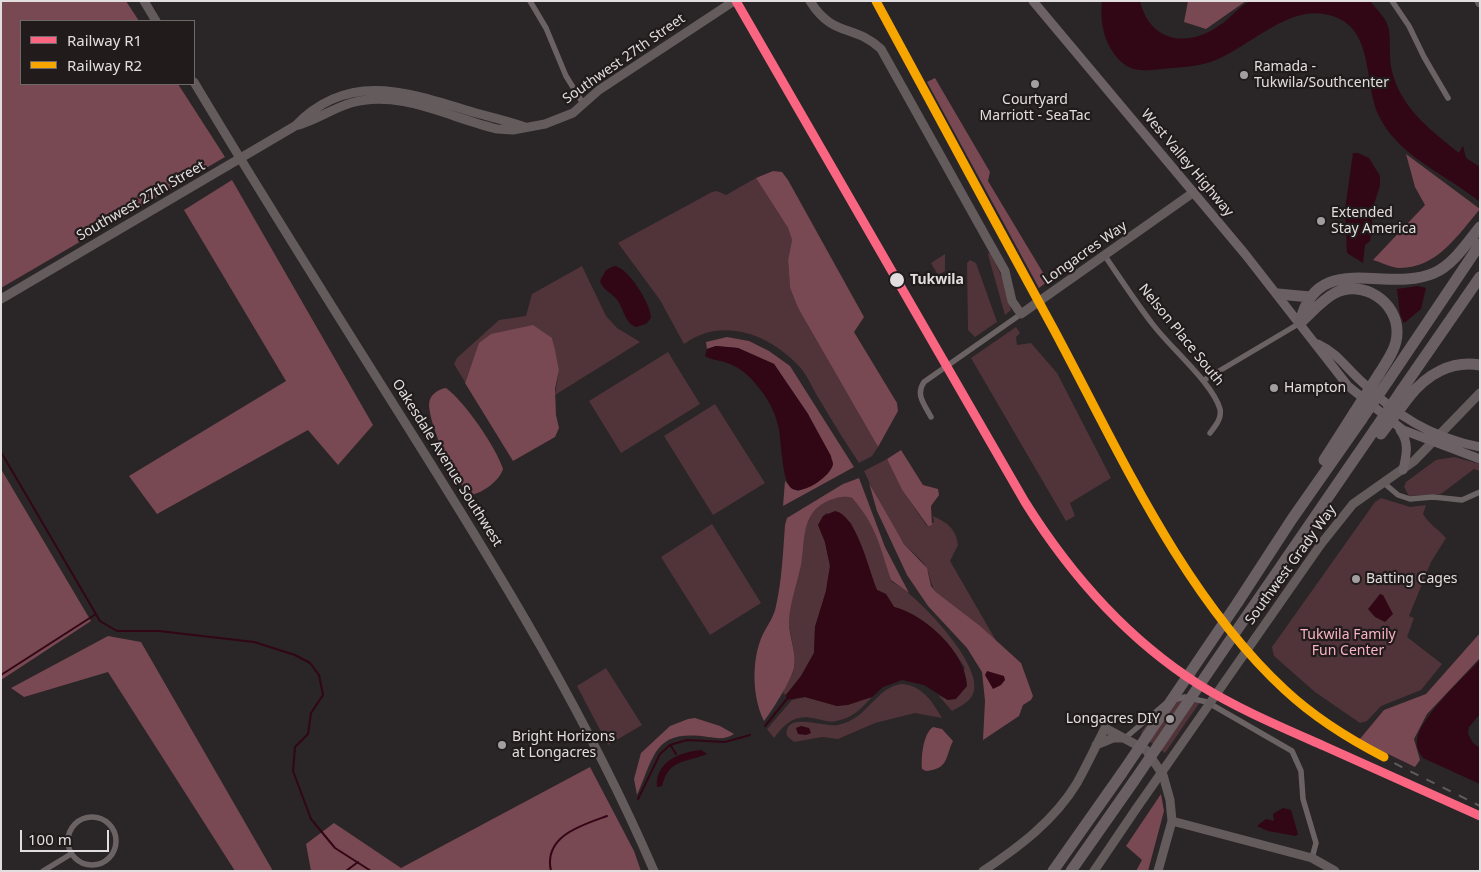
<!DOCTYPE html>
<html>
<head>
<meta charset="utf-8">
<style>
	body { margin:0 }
	#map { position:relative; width:1481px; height:872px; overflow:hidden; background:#2a2527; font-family:"Noto Sans",sans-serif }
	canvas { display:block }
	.frame { position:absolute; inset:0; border:2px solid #e2ddde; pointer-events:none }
	.legend { position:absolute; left:20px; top:20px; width:175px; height:65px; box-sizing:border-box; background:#211b1c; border:1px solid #6e696a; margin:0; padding:6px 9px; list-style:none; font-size:15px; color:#e2ddde }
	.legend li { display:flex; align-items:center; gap:10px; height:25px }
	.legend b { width:25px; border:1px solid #6e696a }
	.scale { position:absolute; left:20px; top:830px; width:89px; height:22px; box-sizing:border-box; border:2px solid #e2ddde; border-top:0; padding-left:6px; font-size:15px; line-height:18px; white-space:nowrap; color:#e2ddde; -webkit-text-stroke:4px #211b1c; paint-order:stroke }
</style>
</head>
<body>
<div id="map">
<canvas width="1481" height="872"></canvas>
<div class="frame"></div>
<ul class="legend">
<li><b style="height:6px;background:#fa6682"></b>Railway R1</li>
<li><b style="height:6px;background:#f7a600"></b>Railway R2</li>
</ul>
<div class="scale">100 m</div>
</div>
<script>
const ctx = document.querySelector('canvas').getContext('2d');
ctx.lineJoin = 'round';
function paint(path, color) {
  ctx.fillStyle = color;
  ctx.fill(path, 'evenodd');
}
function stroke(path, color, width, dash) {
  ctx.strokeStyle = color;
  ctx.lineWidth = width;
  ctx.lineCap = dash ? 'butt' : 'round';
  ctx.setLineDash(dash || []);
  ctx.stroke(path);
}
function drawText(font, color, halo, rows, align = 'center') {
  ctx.font = font + ' "Noto Sans",sans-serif';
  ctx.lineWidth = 4.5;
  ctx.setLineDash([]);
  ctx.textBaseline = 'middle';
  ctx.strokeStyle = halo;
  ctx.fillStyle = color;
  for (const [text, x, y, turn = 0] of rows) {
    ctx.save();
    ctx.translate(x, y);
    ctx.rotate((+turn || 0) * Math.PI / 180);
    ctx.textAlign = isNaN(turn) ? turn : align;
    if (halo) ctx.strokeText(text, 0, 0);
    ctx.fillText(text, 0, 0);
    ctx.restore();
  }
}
paint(new Path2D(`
	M 756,178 L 788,228 L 792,240 L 788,260 L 790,288 L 798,308 L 878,447 L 872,456 L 859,463 C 846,443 833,423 821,402 C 813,390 808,376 799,366 C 769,334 722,316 684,344 L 660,300 L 618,243 L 712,192 L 717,191 L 726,195 Z
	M 987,251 L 988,254 L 990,253 L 1004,281 L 1011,310 L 1005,315 Z
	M 945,254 L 945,271 L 938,275 L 931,263 Z
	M 970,260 L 976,263 L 997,322 L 975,337 L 968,330 L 967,263 Z
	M 582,266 L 606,316 L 617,328 L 640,342 L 555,395 L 559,370 L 552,338 L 480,343 L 465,382 L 454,364 L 457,358 L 499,320 L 526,316 L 532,294 Z
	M 1016,327 L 1020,333 L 1016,337 L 1017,345 L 1031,343 L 1057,373 L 1111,478 L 1070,503 L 1075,516 L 1066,521 L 971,358 Z
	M 668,352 L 700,404 L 621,453 L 589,401 Z
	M 715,404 L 765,483 L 713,515 L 664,436 Z
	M 1454,457 L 1480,464 L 1480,471 L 1474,469 L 1441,494 L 1409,496 L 1404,487 L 1406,482 L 1436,460 Z
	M 887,459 L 902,490 L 927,526 L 934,522 L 933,516 C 946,522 956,528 958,545 L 950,561 L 998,644 L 979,625 L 936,592 C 929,583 931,573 924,564 C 918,556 909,550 903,542 C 888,520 875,495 864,471 Z
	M 847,496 C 867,504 879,536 885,556 C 887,564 888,574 892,582 C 916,593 986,667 973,694 C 970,702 959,707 952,711 L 938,695 L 948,700 L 965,668 C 949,641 924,615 894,607 L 886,594 L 877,590 L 851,523 L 826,513 L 818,525 L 825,542 L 830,566 L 826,591 L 815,627 L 814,653 L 801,676 L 786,695 L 783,693 C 785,684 792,677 794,669 C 797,653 790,638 789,623 C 789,603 796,585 800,566 C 809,530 796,503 847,496 Z
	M 1381,498 L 1410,507 L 1426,505 L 1423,514 C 1429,524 1438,529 1446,538 L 1431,562 L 1409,616 L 1414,618 L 1407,637 L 1442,664 L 1421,690 L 1381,706 L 1367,721 L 1360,723 L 1315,692 L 1274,656 L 1272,647 L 1375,502 Z
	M 712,524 L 761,603 L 710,635 L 661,557 Z
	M 606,668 L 642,725 L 608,745 L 577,686 Z
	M 901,684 C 922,685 932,701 942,718 L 915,713 L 875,723 L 838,739 L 822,737 L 794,742 L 787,736 C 783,710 826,728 838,725 C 868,719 875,688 901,684 Z
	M 805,697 L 837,706 L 872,697 C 862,708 851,719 836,721 C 830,723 823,720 817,719 C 796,713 786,722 774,738 L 767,729 L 792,700 Z
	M 1185,699 L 1200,702 L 1165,753 L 1141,735 L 1142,731 C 1155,715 1164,703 1185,699 Z`), '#50343a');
paint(new Path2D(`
	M 1,1 L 126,1 L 139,21 L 21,21 L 21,84 L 178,84 L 225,157 L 1,288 Z
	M 1188,1 L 1246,1 L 1206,29 L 1184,22 Z
	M 935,78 L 990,172 L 988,181 L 1048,281 L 1039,288 L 927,82 Z
	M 1406,154 L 1480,209 C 1458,235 1437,268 1400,268 C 1391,268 1381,262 1373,260 L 1425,205 L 1415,187 Z
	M 773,171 L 782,172 L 788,180 L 864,317 L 854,332 L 897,403 L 898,411 L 878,447 L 798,308 L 790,288 L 788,260 L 792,240 L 788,228 L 756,178 Z
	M 232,180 L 373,425 L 338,465 L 308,430 L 157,514 L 129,476 L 286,381 L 184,210 Z
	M 533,325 L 552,338 L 555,350 L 559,370 L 555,389 L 556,415 L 559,428 L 555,437 L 513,461 L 465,383 L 479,343 L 491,334 Z
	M 727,337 L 749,341 L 769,351 L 790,366 L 854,467 L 783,506 L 785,481 L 792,488 L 798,491 L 815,484 L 830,469 L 808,414 L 774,364 L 738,348 L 716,346 L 707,349 L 706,342 Z
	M 446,388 C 465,402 496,447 503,469 C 500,480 483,493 471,495 C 454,482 430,427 429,405 C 429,395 438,389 446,388 Z
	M 901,450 L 923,485 L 938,489 L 939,495 L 931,506 L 932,525 L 928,526 L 902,490 L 887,459 Z
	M 1,469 L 91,621 L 1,680 Z
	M 859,478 L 885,547 L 909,593 L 891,580 C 880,547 876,524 852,498 C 844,495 837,498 830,500 C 800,512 806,539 801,565 C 797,584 790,602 789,622 C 789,638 797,652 794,668 C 791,680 773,710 764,721 C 752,697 751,659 763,634 C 768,624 774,617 776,606 C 782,580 783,551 785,525 L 787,518 L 843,484 Z
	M 869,483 L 904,544 L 927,568 L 931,586 L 936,592 L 979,625 L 1021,663 L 1033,696 L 1031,700 L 1023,705 L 1019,716 L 983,740 L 985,701 L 982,672 L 967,648 L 928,606 L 907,575 L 877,511 Z
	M 1480,633 L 1480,658 L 1427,714 L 1414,739 L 1420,760 L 1415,767 L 1359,740 L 1384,710 L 1426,694 Z
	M 108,636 L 141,642 L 273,871 L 235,871 L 108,672 L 24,697 L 11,688 Z
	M 695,718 L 720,726 L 734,734 C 725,740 717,738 708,737 C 654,729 655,755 637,795 L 634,779 L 641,753 L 670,726 L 688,719 Z
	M 933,727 L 942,729 L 953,741 C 945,757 949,769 926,771 L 922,769 C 921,757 923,734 933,727 Z
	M 590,767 L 634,851 L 641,871 L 311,871 L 306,844 L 334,823 L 401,868 Z
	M 1161,794 L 1164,811 L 1148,871 L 1136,871 L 1142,860 L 1126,846 Z`), '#784853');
paint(new Path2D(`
	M 1102,1 L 1140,1 C 1150,43 1188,48 1220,25 C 1230,19 1240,5 1251,1 C 1258,0 1270,1 1278,1 C 1308,1 1339,1 1370,1 C 1377,10 1387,18 1389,30 C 1391,45 1388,60 1393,75 C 1403,110 1432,131 1459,153 L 1463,146 L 1466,158 L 1480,167 L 1480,202 C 1446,174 1397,156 1378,114 C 1363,79 1375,22 1324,14 C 1286,8 1251,45 1218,59 C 1200,67 1181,67 1162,69 C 1142,71 1129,73 1115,55 C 1103,39 1100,21 1102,1 Z
	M 1353,153 L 1358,153 L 1369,158 L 1380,176 L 1380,186 L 1372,210 L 1372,227 L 1370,241 L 1365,245 L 1363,263 L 1347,253 L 1345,210 Z
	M 614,266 C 628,267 651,304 651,318 L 646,324 L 636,327 C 625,323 624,310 618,301 C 613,293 603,291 600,281 L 606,270 Z
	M 1418,286 L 1426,288 L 1421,309 L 1404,323 L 1400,314 L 1397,289 Z
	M 716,346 L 738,348 L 774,364 L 808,414 L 831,456 C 831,459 833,461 833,464 C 832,475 802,497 791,488 C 781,479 782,440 778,425 C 775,412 768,399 759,388 C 751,377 740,367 727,363 C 720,360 711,360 705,356 L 707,349 Z
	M 835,511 C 857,515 869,571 877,590 L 886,594 L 894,607 C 925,615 966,652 967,686 L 956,699 L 948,700 L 924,685 L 902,680 L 883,687 L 872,697 L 848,705 L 837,706 L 805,697 L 786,700 L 786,695 L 801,676 L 814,653 L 815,627 L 826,591 L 830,566 L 825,542 L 818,525 L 823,516 Z
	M 1380,594 L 1383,595 L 1393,614 L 1385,622 L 1375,617 L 1368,609 Z
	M 1480,660 L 1480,714 L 1469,727 L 1468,734 L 1473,743 L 1480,748 L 1480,784 L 1423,758 C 1419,753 1416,747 1417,740 C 1420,717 1463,678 1480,660 Z
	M 987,671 L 1004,676 L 1005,680 L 1001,685 L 993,689 L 985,675 Z
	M 801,726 L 809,728 L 811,733 L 806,735 L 798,734 L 796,728 Z
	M 701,750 L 707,754 C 686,763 669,758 662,786 L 657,787 C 655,761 681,752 701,750 Z
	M 1283,808 L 1291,810 L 1298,834 L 1296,836 L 1268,831 L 1257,826 L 1266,819 L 1274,821 L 1273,814 Z`), '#310615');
stroke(new Path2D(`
	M 1,452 L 100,621 L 117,631 L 159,631 L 254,642 L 295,655 L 310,663 L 319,675 L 323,695 L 311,713 L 308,734 L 295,747 L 293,771 L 311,819 L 335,848 L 371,871
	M 1,675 L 96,614
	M 765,726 L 786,700
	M 671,746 L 676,754
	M 638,799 L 660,754 L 670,745 L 687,740 L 725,742 L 750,735
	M 346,871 L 358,862
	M 551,871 C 543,836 582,825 607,816`), '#310615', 2);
stroke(new Path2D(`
	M 530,1 L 546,28 L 566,76 L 584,105
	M 1392,1 L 1409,26 L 1424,57 L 1448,98
	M 1105,256 C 1120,278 1135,301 1151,322 C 1169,347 1212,382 1220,409 C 1222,419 1215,426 1210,433
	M 1204,380 L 1300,323
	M 931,417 C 925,405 915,395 924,382 L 1021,314
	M 1384,483 L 1398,495 L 1410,499 L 1433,497 L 1462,500 L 1480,492
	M 1173,700 L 1185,697 L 1207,702 L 1292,751 L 1301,771 L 1303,799 L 1316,843 L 1312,858
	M 1125,738 L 1165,704
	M68 841a24 24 0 1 1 48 0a24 24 0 1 1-48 0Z
	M 43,871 L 71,854`), '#6b6264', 5.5);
stroke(new Path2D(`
	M 144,1 L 156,21
	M 810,1 C 833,38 855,24 881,49 L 1005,271 L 1012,301 L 1021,314 L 1194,192
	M 1479,1 L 1480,3
	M 194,82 C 265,201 340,319 414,437 C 502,577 588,718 654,871
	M 295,126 C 315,121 331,109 351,103 C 400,89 450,118 497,129 L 513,130 L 545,124 L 573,113 L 599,90 L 734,1
	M 1,299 L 295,126 C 347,72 404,91 466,110 C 485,116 506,120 525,127
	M 1321,544 L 1353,504 L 1414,461 L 1480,393
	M 1096,745 L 1113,738 L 1124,738
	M 1172,821 L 1312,858 L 1335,871
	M 983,871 C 1019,847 1054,821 1077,783 C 1087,765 1096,746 1105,728 L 1146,750 L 1163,775 L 1170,800 L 1172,821 L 1158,871
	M 1094,871 L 1136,809`), '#645b5d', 9);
stroke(new Path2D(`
	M 1033,1 L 1245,254 L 1348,386 L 1403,430 L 1480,459
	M 1318,344 C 1339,354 1344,366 1361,381 C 1397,416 1430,437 1480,447
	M 1400,430 C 1410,443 1406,456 1403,470`), '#6c6265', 9);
stroke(new Path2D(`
	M 1278,294 L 1310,297
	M 1300,323 C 1316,249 1387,294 1434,273 C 1453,265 1467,243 1480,227
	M 1300,323 C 1311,313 1322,300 1335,293 C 1363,279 1398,302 1397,333 C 1397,348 1387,361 1379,374
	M 1388,381 L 1480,244
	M 1401,391 L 1480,277
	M 1409,397 C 1426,375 1451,360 1480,365
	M 1324,460 L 1354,413
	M 1238,602 L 1292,519 L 1362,419
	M 1250,611 L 1375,429
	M 1053,871 L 1122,773
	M 1071,871 L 1134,781`), '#6a5f62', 11);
stroke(new Path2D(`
	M 876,1 C 942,125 1009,247 1076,370 C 1136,482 1190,602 1284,690 C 1340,741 1413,772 1480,806`), '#605b5d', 2, [9, 9]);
stroke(new Path2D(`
	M 1136,809 L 1321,544`), '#645b5d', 9);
stroke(new Path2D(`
	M 1354,413 L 1379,374
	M 1362,419 L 1388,381
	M 1375,429 L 1401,391
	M 1381,434 L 1409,397
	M 1122,773 L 1238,602
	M 1134,781 L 1250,611`), '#6a5f62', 11);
stroke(new Path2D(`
	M 736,1 L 1025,502 C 1070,574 1126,638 1198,684 C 1238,709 1281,727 1324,746 C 1376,769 1428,793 1480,816`), '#fa6682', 9);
stroke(new Path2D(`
	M 876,1 C 934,110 994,219 1053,328 C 1118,449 1182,595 1285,690 C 1314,717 1349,739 1384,757`), '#f7a600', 9);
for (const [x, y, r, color] of [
	[1244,75,5,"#a29d9e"],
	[1035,84,5,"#a29d9e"],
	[1321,221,5,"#a29d9e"],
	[897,280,8,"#e2ddde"],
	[1274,388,5,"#a29d9e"],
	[1356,579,5,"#a29d9e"],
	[1170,719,5,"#a29d9e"],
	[502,745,5,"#a29d9e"]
]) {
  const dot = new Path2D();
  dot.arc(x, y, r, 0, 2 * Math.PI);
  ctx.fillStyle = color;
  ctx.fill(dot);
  stroke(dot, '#211b1c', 2);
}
drawText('14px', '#e2ddde', '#211b1c', [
	["Southwest 27th Street",624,59,-35],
	["West Valley Highway",1187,163,50],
	["Southwest 27th Street",141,201,-30],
	["Longacres Way",1085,253,-35],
	["Nelson Place South",1181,335,51],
	["Oakesdale Avenue Southwest",447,463,58],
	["Southwest Grady Way",1291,565,-54]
]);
drawText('14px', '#e2ddde', '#211b1c', [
	["Ramada -",1254,67],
	["Tukwila/Southcenter",1254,83],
	["Courtyard",1035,100,"center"],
	["Marriott - SeaTac",1035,116,"center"],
	["Extended",1331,213],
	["Stay America",1331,229],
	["Hampton",1284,388],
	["Batting Cages",1366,579],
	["Longacres DIY",1160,719,"right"],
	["Bright Horizons",512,737],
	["at Longacres",512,753]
], 'left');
drawText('bold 14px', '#e2ddde', '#211b1c', [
	["Tukwila",910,280]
], 'left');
drawText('14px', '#fab3c2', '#211b1c', [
	["Tukwila Family",1348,635],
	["Fun Center",1348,651]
]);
</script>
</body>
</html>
